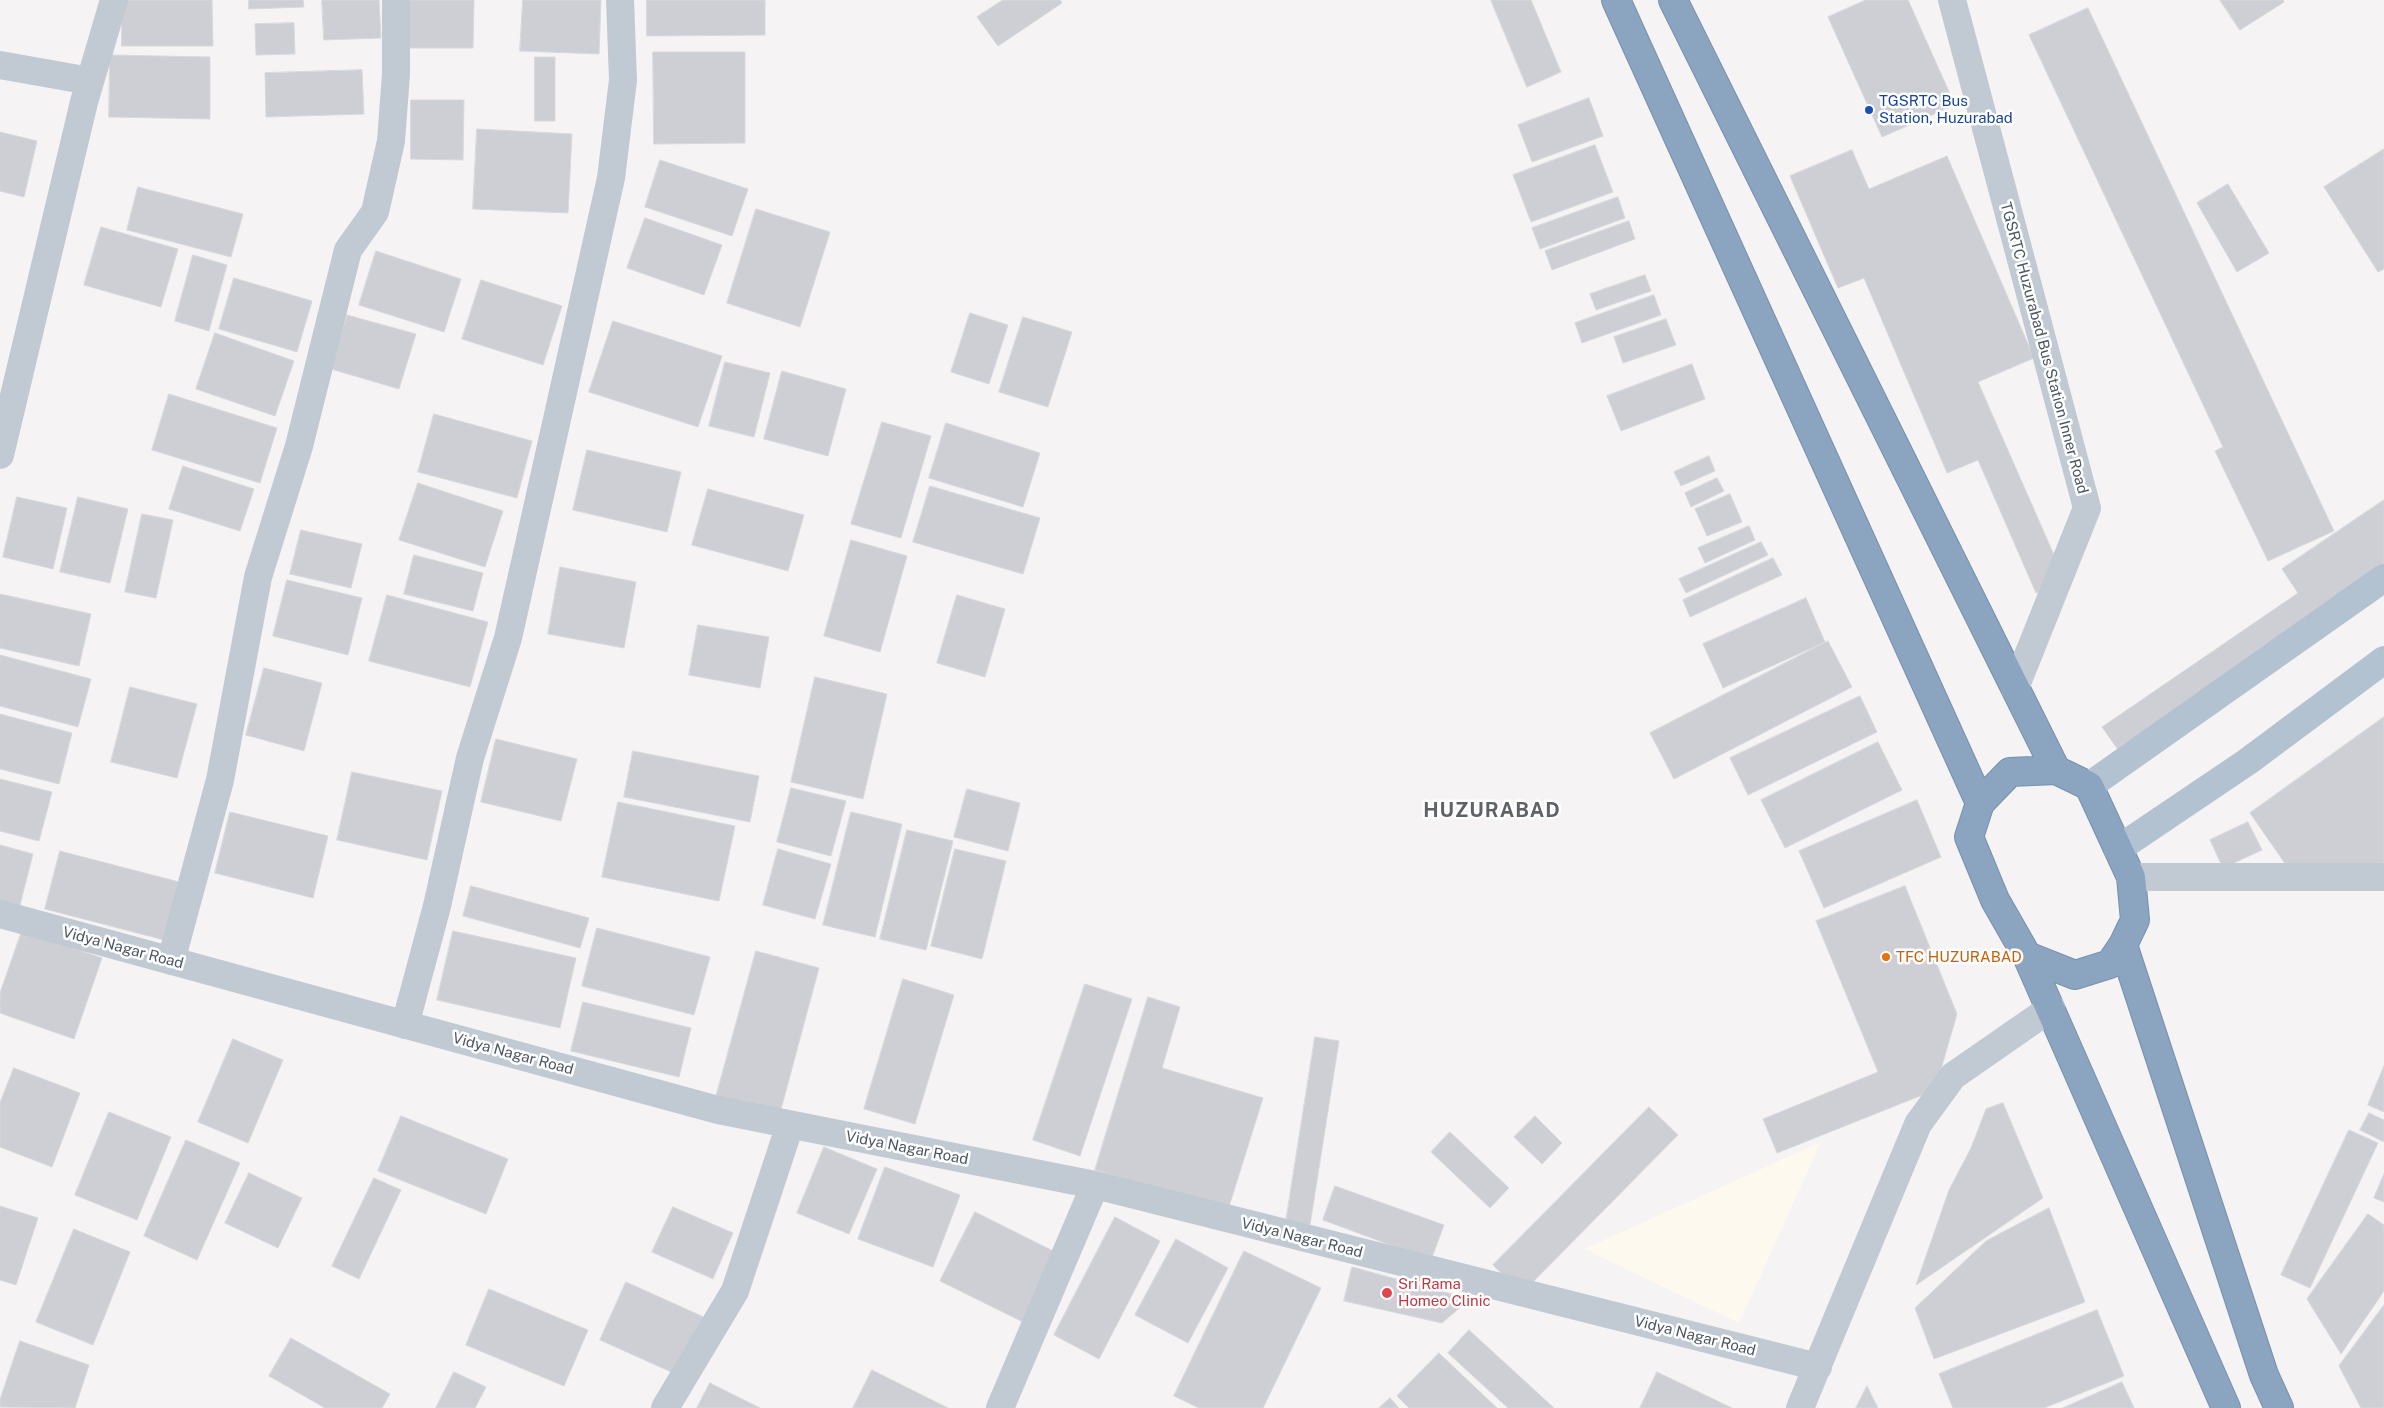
<!DOCTYPE html>
<html>
<head>
<meta charset="utf-8">
<style>
	body { margin:0 }
	canvas { display:block; background:#f5f3f3 }
</style>
</head>
<body>
<canvas width="2384" height="1408"></canvas>
<script>
const ctx = document.querySelector('canvas').getContext('2d');
ctx.lineJoin = 'round';
function paint(path, color) {
  ctx.fillStyle = color;
  ctx.fill(path, 'evenodd');
}
function stroke(path, color, width, dash) {
  ctx.strokeStyle = color;
  ctx.lineWidth = width;
  ctx.lineCap = dash ? 'butt' : 'round';
  ctx.setLineDash(dash || []);
  ctx.stroke(path);
}
function drawText(font, color, halo, rows, align = 'center') {
  ctx.font = font + ' "Public Sans",sans-serif';
  ctx.lineWidth = 5;
  ctx.setLineDash([]);
  ctx.textBaseline = 'middle';
  ctx.strokeStyle = halo;
  ctx.fillStyle = color;
  for (const [text, x, y, turn = 0] of rows) {
    ctx.save();
    ctx.translate(x, y);
    ctx.rotate((+turn || 0) * Math.PI / 180);
    ctx.textAlign = isNaN(turn) ? turn : align;
    if (halo) ctx.strokeText(text, 0, 0);
    ctx.fillText(text, 0, 0);
    ctx.restore();
  }
}
paint(new Path2D(`
	M 1821,1142 L 1739,1323 L 1584,1249 Z`), '#fdf9ef');
const building = new Path2D(`
	M 122,0 L 212,0 L 213,46 L 122,46 Z
	M 249,0 L 303,0 L 304,7 L 249,9 Z
	M 322,0 L 379,0 L 381,38 L 324,40 Z
	M 410,0 L 474,0 L 473,48 L 409,48 Z
	M 523,0 L 601,0 L 599,54 L 520,51 Z
	M 647,0 L 765,0 L 765,35 L 647,36 Z
	M 1003,0 L 1060,0 L 1062,3 L 998,46 L 977,17 Z
	M 1491,0 L 1531,0 L 1561,72 L 1527,87 Z
	M 1866,0 L 1908,0 L 1955,105 L 1882,137 L 1828,17 Z
	M 2220,0 L 2283,0 L 2284,2 L 2240,30 Z
	M 2088,8 L 2334,531 L 2268,561 L 2215,451 L 2223,447 L 2029,35 Z
	M 294,23 L 295,54 L 256,55 L 255,24 Z
	M 653,52 L 745,52 L 745,143 L 654,144 Z
	M 110,55 L 210,57 L 210,119 L 109,117 Z
	M 535,57 L 555,57 L 555,121 L 535,121 Z
	M 362,70 L 364,114 L 266,117 L 265,73 Z
	M 1589,98 L 1603,136 L 1532,162 L 1518,125 Z
	M 411,100 L 464,100 L 463,160 L 411,159 Z
	M 477,129 L 572,134 L 568,213 L 473,209 Z
	M 0,132 L 37,141 L 24,197 L 0,191 Z
	M 1595,145 L 1613,192 L 1531,222 L 1513,175 Z
	M 2384,149 L 2384,269 L 2378,272 L 2324,187 Z
	M 1852,150 L 1869,189 L 1947,156 L 2034,358 L 1978,382 L 2065,580 L 2036,593 L 1978,460 L 1947,473 L 1864,278 L 1838,288 L 1790,176 Z
	M 660,160 L 748,189 L 732,236 L 645,207 Z
	M 2228,184 L 2269,253 L 2237,272 L 2197,203 Z
	M 138,187 L 243,214 L 231,257 L 127,230 Z
	M 1618,197 L 1625,218 L 1540,249 L 1532,228 Z
	M 756,209 L 830,232 L 800,327 L 727,303 Z
	M 645,218 L 722,245 L 704,295 L 627,268 Z
	M 1629,221 L 1635,239 L 1552,270 L 1545,251 Z
	M 101,227 L 178,249 L 161,307 L 84,285 Z
	M 376,251 L 461,279 L 444,332 L 359,305 Z
	M 193,255 L 227,265 L 209,331 L 175,321 Z
	M 1645,275 L 1651,291 L 1596,310 L 1590,294 Z
	M 234,278 L 312,301 L 297,352 L 219,329 Z
	M 481,280 L 562,306 L 543,365 L 462,339 Z
	M 1654,295 L 1661,315 L 1582,343 L 1575,323 Z
	M 970,313 L 1008,325 L 989,384 L 951,372 Z
	M 347,315 L 416,334 L 399,389 L 331,369 Z
	M 1023,317 L 1072,332 L 1048,407 L 999,392 Z
	M 1666,319 L 1676,345 L 1623,363 L 1614,337 Z
	M 613,321 L 722,356 L 698,427 L 589,392 Z
	M 215,333 L 294,361 L 275,416 L 196,389 Z
	M 725,362 L 770,373 L 754,437 L 709,426 Z
	M 1692,364 L 1705,399 L 1621,431 L 1607,396 Z
	M 782,371 L 846,389 L 828,456 L 764,439 Z
	M 169,394 L 277,428 L 260,483 L 152,450 Z
	M 434,414 L 532,441 L 517,498 L 418,472 Z
	M 882,422 L 931,436 L 901,538 L 851,524 Z
	M 946,423 L 1040,453 L 1023,507 L 929,478 Z
	M 587,450 L 681,472 L 667,532 L 573,510 Z
	M 1709,456 L 1715,471 L 1681,486 L 1674,472 Z
	M 183,466 L 254,489 L 240,531 L 169,509 Z
	M 1717,478 L 1724,491 L 1691,507 L 1685,493 Z
	M 418,483 L 503,511 L 485,567 L 399,540 Z
	M 930,486 L 1040,518 L 1023,574 L 913,542 Z
	M 708,489 L 804,515 L 788,571 L 692,545 Z
	M 1730,494 L 1742,522 L 1707,536 L 1695,509 Z
	M 17,497 L 67,508 L 53,569 L 3,557 Z
	M 78,497 L 128,509 L 110,583 L 60,572 Z
	M 2384,500 L 2384,571 L 2119,751 L 2102,727 L 2298,593 L 2282,569 Z
	M 142,514 L 173,520 L 156,598 L 125,592 Z
	M 1749,526 L 1755,540 L 1705,563 L 1698,548 Z
	M 301,530 L 362,544 L 351,588 L 290,574 Z
	M 851,540 L 907,556 L 880,652 L 824,636 Z
	M 1761,542 L 1768,555 L 1686,593 L 1679,579 Z
	M 414,555 L 483,573 L 473,611 L 404,594 Z
	M 1773,558 L 1782,575 L 1690,617 L 1683,600 Z
	M 560,567 L 636,582 L 624,648 L 548,634 Z
	M 287,580 L 362,598 L 348,655 L 273,636 Z
	M 0,594 L 91,614 L 79,666 L 0,648 Z
	M 387,595 L 488,622 L 470,687 L 369,661 Z
	M 957,595 L 1005,609 L 985,677 L 937,663 Z
	M 1806,598 L 1825,642 L 1723,688 L 1703,644 Z
	M 698,625 L 769,637 L 760,688 L 689,675 Z
	M 1828,641 L 1852,687 L 1674,779 L 1650,733 Z
	M 0,655 L 91,679 L 78,727 L 0,706 Z
	M 264,668 L 322,683 L 304,751 L 246,735 Z
	M 815,677 L 887,694 L 863,799 L 791,782 Z
	M 130,687 L 197,704 L 177,778 L 111,762 Z
	M 1860,696 L 1877,732 L 1748,795 L 1730,758 Z
	M 0,714 L 72,733 L 59,784 L 0,769 Z
	M 2384,717 L 2384,865 L 2286,865 L 2250,813 Z
	M 496,739 L 577,759 L 561,821 L 481,802 Z
	M 1878,742 L 1902,790 L 1785,848 L 1761,800 Z
	M 633,751 L 759,776 L 750,822 L 624,797 Z
	M 352,772 L 442,791 L 427,860 L 337,840 Z
	M 0,779 L 52,792 L 39,841 L 0,831 Z
	M 791,788 L 846,801 L 831,856 L 777,842 Z
	M 967,789 L 1020,803 L 1008,851 L 954,837 Z
	M 1917,800 L 1941,857 L 1824,908 L 1799,851 Z
	M 618,802 L 735,826 L 719,901 L 602,877 Z
	M 230,812 L 328,836 L 313,898 L 215,873 Z
	M 851,812 L 902,824 L 875,937 L 823,925 Z
	M 2248,822 L 2262,850 L 2223,868 L 2210,840 Z
	M 907,830 L 953,841 L 926,950 L 880,939 Z
	M 0,845 L 33,854 L 19,909 L 0,905 Z
	M 778,849 L 831,864 L 815,919 L 763,905 Z
	M 955,849 L 1006,861 L 982,959 L 931,946 Z
	M 60,851 L 183,883 L 168,941 L 45,909 Z
	M 471,886 L 589,918 L 580,948 L 463,916 Z
	M 1905,886 L 1957,1014 L 1935,1090 L 1777,1153 L 1763,1119 L 1878,1072 L 1816,921 Z
	M 597,928 L 710,957 L 694,1015 L 582,986 Z
	M 22,931 L 102,958 L 74,1039 L 0,1013 L 0,993 Z
	M 453,931 L 576,958 L 560,1028 L 437,1000 Z
	M 756,951 L 819,968 L 780,1113 L 716,1097 Z
	M 903,979 L 954,995 L 915,1124 L 864,1109 Z
	M 1085,984 L 1132,999 L 1080,1156 L 1033,1140 Z
	M 1148,997 L 1180,1007 L 1162,1068 L 1263,1098 L 1228,1210 L 1095,1170 Z
	M 583,1002 L 691,1028 L 679,1077 L 571,1051 Z
	M 1315,1037 L 1339,1041 L 1310,1225 L 1286,1221 Z
	M 233,1039 L 283,1060 L 248,1143 L 198,1122 Z
	M 2384,1066 L 2384,1112 L 2368,1105 Z
	M 14,1068 L 80,1093 L 52,1167 L 0,1147 L 0,1103 Z
	M 2003,1103 L 2043,1198 L 1916,1285 L 1949,1190 L 1971,1148 L 1986,1109 Z
	M 1649,1107 L 1678,1135 L 1522,1293 L 1493,1265 Z
	M 109,1112 L 171,1137 L 137,1220 L 75,1195 Z
	M 2369,1113 L 2384,1120 L 2384,1142 L 2360,1130 Z
	M 401,1116 L 508,1159 L 486,1214 L 378,1171 Z
	M 1535,1116 L 1562,1143 L 1542,1164 L 1514,1137 Z
	M 2349,1130 L 2378,1143 L 2310,1288 L 2281,1275 Z
	M 1450,1132 L 1509,1188 L 1490,1208 L 1431,1152 Z
	M 186,1140 L 240,1163 L 197,1260 L 144,1236 Z
	M 824,1147 L 877,1169 L 849,1234 L 797,1213 Z
	M 885,1167 L 960,1195 L 933,1267 L 858,1239 Z
	M 249,1173 L 302,1198 L 278,1248 L 225,1223 Z
	M 2384,1174 L 2384,1202 L 2374,1198 Z
	M 374,1178 L 401,1190 L 359,1279 L 332,1266 Z
	M 1335,1186 L 1444,1225 L 1431,1260 L 1323,1220 Z
	M 0,1206 L 38,1218 L 16,1285 L 0,1280 Z
	M 673,1207 L 733,1233 L 713,1279 L 652,1252 Z
	M 2049,1208 L 2085,1302 L 1934,1359 L 1915,1308 L 1986,1241 Z
	M 975,1212 L 1057,1253 L 1023,1322 L 940,1281 Z
	M 2368,1214 L 2384,1225 L 2384,1291 L 2341,1354 L 2307,1299 Z
	M 1115,1217 L 1160,1241 L 1099,1359 L 1054,1335 Z
	M 74,1229 L 130,1252 L 93,1345 L 36,1322 Z
	M 1176,1239 L 1228,1268 L 1188,1343 L 1135,1315 Z
	M 1244,1251 L 1321,1288 L 1263,1408 L 1199,1408 L 1174,1396 Z
	M 1352,1267 L 1470,1299 L 1442,1323 L 1344,1301 Z
	M 626,1282 L 706,1318 L 680,1376 L 600,1340 Z
	M 489,1289 L 588,1330 L 564,1386 L 466,1345 Z
	M 2384,1305 L 2384,1408 L 2361,1408 L 2339,1366 Z
	M 2097,1310 L 2124,1376 L 2044,1408 L 1953,1408 L 1939,1374 Z
	M 1469,1330 L 1554,1408 L 1508,1408 L 1448,1353 Z
	M 291,1338 L 390,1394 L 382,1408 L 325,1408 L 269,1376 Z
	M 20,1341 L 89,1365 L 75,1408 L 0,1407 L 0,1400 Z
	M 1439,1353 L 1497,1408 L 1409,1408 L 1397,1396 Z
	M 872,1370 L 948,1408 L 853,1408 Z
	M 454,1372 L 486,1387 L 475,1408 L 436,1408 Z
	M 1657,1372 L 1732,1408 L 1640,1408 Z
	M 2122,1382 L 2134,1408 L 2063,1408 Z
	M 710,1383 L 760,1408 L 697,1408 Z
	M 1867,1386 L 1878,1408 L 1856,1408 Z
	M 1390,1398 L 1399,1408 L 1379,1408 Z`);
paint(building, '#cdcfd5');
stroke(building, '#d7d9de', 1);
const highway = new Path2D(`
	M 1616,0 L 1980,803
	M 1673,0 L 2056,770
	M 2056,770 L 2089,786 L 2131,877 L 2135,920 L 2123,945 L 2110,964 L 2075,975 L 2027,956 L 1995,900 L 1969,837 L 1980,803 L 2010,772 Z
	M 2123,945 L 2264,1375 L 2279,1408
	M 2027,956 L 2226,1408`);
stroke(highway, '#7690ad', 30);
stroke(new Path2D(`
	M 1952,0 L 2087,508 L 2015,688
	M 0,65 L 90,81
	M 0,455 L 84,102 L 114,0
	M 2131,877 L 2384,877
	M 0,914 L 718,1110 L 1095,1185 L 1818,1367
	M 171,961 L 220,780 L 258,577 L 299,446 L 348,250 L 375,212 L 391,141 L 396,74 L 396,0
	M 405,1025 L 437,906 L 470,758 L 508,638 L 611,178 L 623,80 L 620,0
	M 665,1408 L 735,1291 L 790,1125
	M 1000,1408 L 1095,1185
	M 1800,1408 L 1918,1124 L 1953,1076 L 2051,1008`), '#c1cad2', 28);
stroke(new Path2D(`
	M 2089,786 L 2384,578
	M 2118,849 L 2247,762 L 2384,660`), '#b3c2d1', 28);
stroke(highway, '#8ba5c1', 28);
for (const [x, y, r, color] of [
	[1869,110,5,"#1a4fb4"],
	[1886,957,5,"#e8710a"],
	[1387,1293,6,"#e0444e"]
]) {
  const dot = new Path2D();
  dot.arc(x, y, r, 0, 2 * Math.PI);
  ctx.fillStyle = color;
  ctx.fill(dot);
  stroke(dot, '#fff', 2);
}
drawText('15px', '#164399', '#fff', [
	["TGSRTC Bus",1879,101],
	["Station, Huzurabad",1879,118]
], 'left');
drawText('15px', '#4a5661', '#fff', [
	["TGSRTC Huzurabad Bus Station Inner Road",2044,348,75],
	["Vidya Nagar Road",123,948,15],
	["Vidya Nagar Road",513,1054,15],
	["Vidya Nagar Road",907,1148,11],
	["Vidya Nagar Road",1302,1238,14],
	["Vidya Nagar Road",1695,1336,14]
]);
drawText('15px', '#c56008', '#fff', [
	["TFC HUZURABAD",1896,957]
], 'left');
drawText('15px', '#be3a42', '#fff', [
	["Sri Rama",1398,1284],
	["Homeo Clinic",1398,1301]
], 'left');
ctx.letterSpacing = '1px';
drawText('bold 20px', '#5f6368', '#fff', [
	["HUZURABAD",1492,811]
]);
ctx.letterSpacing = '0px';
</script>
</body>
</html>
